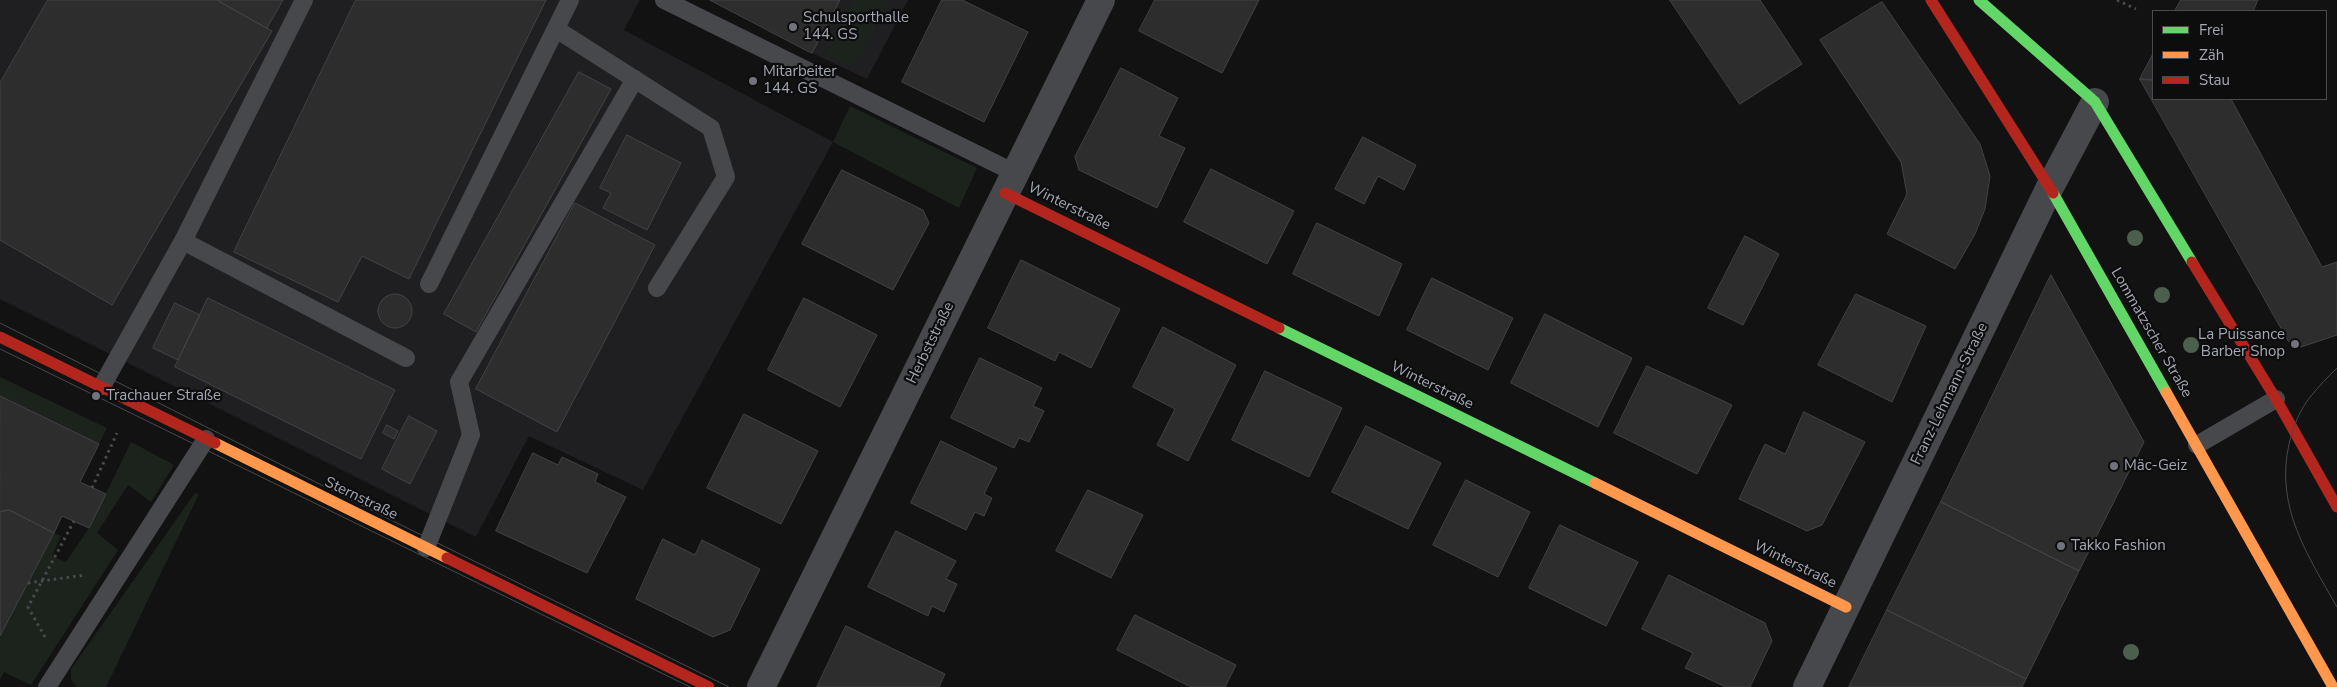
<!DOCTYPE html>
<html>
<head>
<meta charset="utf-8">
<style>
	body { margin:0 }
	#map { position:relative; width:2337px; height:687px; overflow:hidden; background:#121213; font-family:"Nunito Sans",sans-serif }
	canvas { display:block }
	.legend { position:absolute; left:2152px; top:10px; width:175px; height:90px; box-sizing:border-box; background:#0d0d0e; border:1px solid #494b50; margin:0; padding:6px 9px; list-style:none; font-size:15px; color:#a4a8b4 }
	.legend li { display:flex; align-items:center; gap:10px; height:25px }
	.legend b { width:25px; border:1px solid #494b50 }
</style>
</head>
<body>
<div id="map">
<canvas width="2337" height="687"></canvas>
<ul class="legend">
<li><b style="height:6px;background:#63d668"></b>Frei</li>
<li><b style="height:6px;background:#ff974d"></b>Zäh</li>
<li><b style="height:6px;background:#b3261e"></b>Stau</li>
</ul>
</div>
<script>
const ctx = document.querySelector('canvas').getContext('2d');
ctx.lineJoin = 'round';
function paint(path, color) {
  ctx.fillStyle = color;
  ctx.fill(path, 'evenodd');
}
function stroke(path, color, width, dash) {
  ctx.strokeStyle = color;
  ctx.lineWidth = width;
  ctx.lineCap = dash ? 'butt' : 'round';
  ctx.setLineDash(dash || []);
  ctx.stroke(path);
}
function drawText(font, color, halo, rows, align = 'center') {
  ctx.font = font + ' "Nunito Sans",sans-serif';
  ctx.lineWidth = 4.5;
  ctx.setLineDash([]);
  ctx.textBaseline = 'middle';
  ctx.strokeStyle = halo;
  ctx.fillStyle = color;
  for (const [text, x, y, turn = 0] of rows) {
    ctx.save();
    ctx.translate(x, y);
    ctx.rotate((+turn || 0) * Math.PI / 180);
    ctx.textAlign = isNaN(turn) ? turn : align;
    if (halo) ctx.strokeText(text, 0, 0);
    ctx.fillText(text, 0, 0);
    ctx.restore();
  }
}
paint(new Path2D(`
	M 0,0 L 640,0 L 624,30 L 833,142 L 643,490 L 529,436 L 476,537 L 0,299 Z
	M 710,0 L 908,0 L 867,79 L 812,53 Z`), '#1f1f21');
paint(new Path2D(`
	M 854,0 L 889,0 L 854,68 L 826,54 Z
	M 850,106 L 977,168 L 959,208 L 833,142 Z
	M 0,377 L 107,428 L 99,444 L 0,396 Z
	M 131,442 L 174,465 L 151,502 L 128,485 L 97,533 L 118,550 L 31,685 L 4,672 L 0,680 L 0,636 L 54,533 L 61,536 L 52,556 L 66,562 L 89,528 Z
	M 195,493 L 199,494 L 106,687 L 77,687 L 71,680 L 71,669 Z`), '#1c231d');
const building = new Path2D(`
	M 48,0 L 217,0 L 272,31 L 112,305 L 0,240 L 0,83 Z
	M 217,0 L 283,0 L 267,28 Z
	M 356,0 L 546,0 L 409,279 L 362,256 L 338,302 L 234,252 Z
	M 710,0 L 840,0 L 812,53 Z
	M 942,0 L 962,0 L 1028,32 L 984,122 L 902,82 Z
	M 1155,0 L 1259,0 L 1222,73 L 1139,31 Z
	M 1670,0 L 1760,0 L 1802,64 L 1740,104 Z
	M 2181,0 L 2258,0 L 2253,11 L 2175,11 Z
	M 1882,2 L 1980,144 L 1990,176 L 1985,209 L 1975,234 L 1955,269 L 1887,234 L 1907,194 L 1901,162 L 1820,40 Z
	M 2153,54 L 2153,80 L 2140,79 Z
	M 1121,68 L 1178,98 L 1159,136 L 1185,148 L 1157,208 L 1079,170 L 1075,157 Z
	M 579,72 L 611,89 L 476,332 L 444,314 Z
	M 2140,79 L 2153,80 L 2153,99 L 2231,99 L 2322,267 L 2337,262 L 2337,335 L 2301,347 L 2289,342 Z
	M 627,135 L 681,163 L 647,230 L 603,208 L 611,193 L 600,188 Z
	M 1363,137 L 1416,165 L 1404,190 L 1378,176 L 1364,204 L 1335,189 Z
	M 1211,169 L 1294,211 L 1267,264 L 1184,222 Z
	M 842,170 L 923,210 L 929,223 L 893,290 L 802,244 Z
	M 575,203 L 655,245 L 557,432 L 476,389 Z
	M 1317,223 L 1402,264 L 1379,316 L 1293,274 Z
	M 1745,236 L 1779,254 L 1743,325 L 1708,308 Z
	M 1021,260 L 1120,309 L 1091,368 L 1059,352 L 1055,361 L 988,328 Z
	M 2051,275 L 2144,442 L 2079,571 L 1941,502 Z
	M 1432,278 L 1513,318 L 1488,370 L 1407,330 Z
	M 1856,294 L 1926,326 L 1892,402 L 1818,365 Z
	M378 311a17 17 0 1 1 34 0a17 17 0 1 1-34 0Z
	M 208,298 L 395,390 L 361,459 L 175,367 Z
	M 804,298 L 877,335 L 840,407 L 768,370 Z
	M 175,303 L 200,315 L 178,360 L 153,348 Z
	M 1545,314 L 1632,358 L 1598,427 L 1511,383 Z
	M 1163,327 L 1236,365 L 1188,461 L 1157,445 L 1175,409 L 1133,387 Z
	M 980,358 L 1042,388 L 1033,406 L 1044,411 L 1029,442 L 1019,438 L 1014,448 L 951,418 Z
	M 1647,366 L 1732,405 L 1697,474 L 1614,433 Z
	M 1265,371 L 1342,408 L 1309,477 L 1232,440 Z
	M 0,396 L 99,444 L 80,482 L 106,494 L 89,528 L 62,516 L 54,533 L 9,510 L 0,512 Z
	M 1804,412 L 1865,442 L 1822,525 L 1807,531 L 1739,499 L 1765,444 L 1785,454 Z
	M 744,414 L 818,451 L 781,524 L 707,488 Z
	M 409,416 L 437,431 L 410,484 L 382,469 Z
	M 387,425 L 398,431 L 394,439 L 383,433 Z
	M 1366,426 L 1441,463 L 1408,529 L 1332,492 Z
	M 941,441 L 997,468 L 984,494 L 992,498 L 984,516 L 975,512 L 966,530 L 911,503 Z
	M 533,453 L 558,465 L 562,457 L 598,474 L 595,482 L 626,497 L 587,573 L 496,531 Z
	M 1466,480 L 1530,512 L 1498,577 L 1433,545 Z
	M 1088,490 L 1143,515 L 1111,578 L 1056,551 Z
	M 1941,502 L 2079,571 L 2026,679 L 1887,610 Z
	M 9,510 L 54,533 L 0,636 L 0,512 Z
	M 1560,525 L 1638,562 L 1606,626 L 1529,588 Z
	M 896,531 L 956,561 L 946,579 L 957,584 L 944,612 L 932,606 L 928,616 L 868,587 Z
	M 663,539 L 695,555 L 702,540 L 760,569 L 730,630 L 713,637 L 636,599 Z
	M 1669,575 L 1765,623 L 1772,641 L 1750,687 L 1726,687 L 1685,668 L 1693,653 L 1642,629 Z
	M 1887,610 L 2026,679 L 2022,687 L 1849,687 Z
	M 1135,615 L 1236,665 L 1225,687 L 1191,687 L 1117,650 Z
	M 846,626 L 945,674 L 939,687 L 817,687 Z`);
paint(building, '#2d2d2e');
stroke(building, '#424346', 1);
stroke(new Path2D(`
	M 2117,0 L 2136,9
	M 92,488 L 117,433
	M 28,583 L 85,575
	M 45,637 L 28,607 L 74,521`), '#484a4d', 3, [2.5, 4]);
stroke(new Path2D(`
	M 664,0 L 1015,173
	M 556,29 L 711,128 L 726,177 L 657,288
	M 183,241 L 406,358
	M 429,284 L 570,0
	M 102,386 L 183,241 L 304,0
	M 2197,445 L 2276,399
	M 426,548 L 471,435 L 459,382 L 635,79
	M 47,687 L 206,439`), '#47484b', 18);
stroke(new Path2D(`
	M 761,687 L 1101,0
	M 1807,687 L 2050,187 L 2095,102`), '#47484b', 28);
stroke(new Path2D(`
	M 1979,0 L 2095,102 L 2192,262
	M 2053,193 L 2166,392
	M 1279,328 L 1595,483`), '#63d668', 11);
stroke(new Path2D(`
	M 2166,392 L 2333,687
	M 215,443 L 447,558
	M 1595,483 L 1846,607`), '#ff974d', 11);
stroke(new Path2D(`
	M 1931,0 L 2053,193
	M 1005,193 L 1279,328
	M 2192,262 L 2276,399 L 2337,507
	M 0,337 L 215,443
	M 447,558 L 709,687`), '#b3261e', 11);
stroke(new Path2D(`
	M 0,323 L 387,518 L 729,687
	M 0,349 L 690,687
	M 2337,368 C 2328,377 2319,386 2311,396 C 2300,409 2293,427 2289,444 C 2275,507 2307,554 2337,607`), '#47494b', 1);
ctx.fillStyle = '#4c5f4e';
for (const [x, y] of [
	[2135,238],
	[2162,295],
	[2191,345],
	[2131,652]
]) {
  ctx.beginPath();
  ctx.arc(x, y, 8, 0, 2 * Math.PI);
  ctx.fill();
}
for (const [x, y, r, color] of [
	[793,27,5,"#71747c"],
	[753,81,5,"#71747c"],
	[2295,344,5,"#71747c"],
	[96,396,5,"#71747c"],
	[2114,466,5,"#71747c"],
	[2061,546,5,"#71747c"]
]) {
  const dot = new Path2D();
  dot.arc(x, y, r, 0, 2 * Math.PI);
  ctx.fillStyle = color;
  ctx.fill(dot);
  stroke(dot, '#0d0d0e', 2);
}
drawText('15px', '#a4a8b4', '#0d0d0e', [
	["Schulsporthalle",803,18],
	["144. GS",803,35],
	["Mitarbeiter",763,72],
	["144. GS",763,89],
	["La Puissance",2285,335,"right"],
	["Barber Shop",2285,352,"right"],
	["Trachauer Straße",106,396],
	["Mäc-Geiz",2124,466],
	["Takko Fashion",2071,546]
], 'left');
drawText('15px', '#a4a8b4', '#0d0d0e', [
	["Winterstraße",1069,207,26],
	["Lommatzscher Straße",2151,333,60],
	["Herbststraße",931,343,-64],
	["Winterstraße",1432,386,26],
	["Franz-Lehmann-Straße",1950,394,-64],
	["Sternstraße",361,499,26],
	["Winterstraße",1795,565,26]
]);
</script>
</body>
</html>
